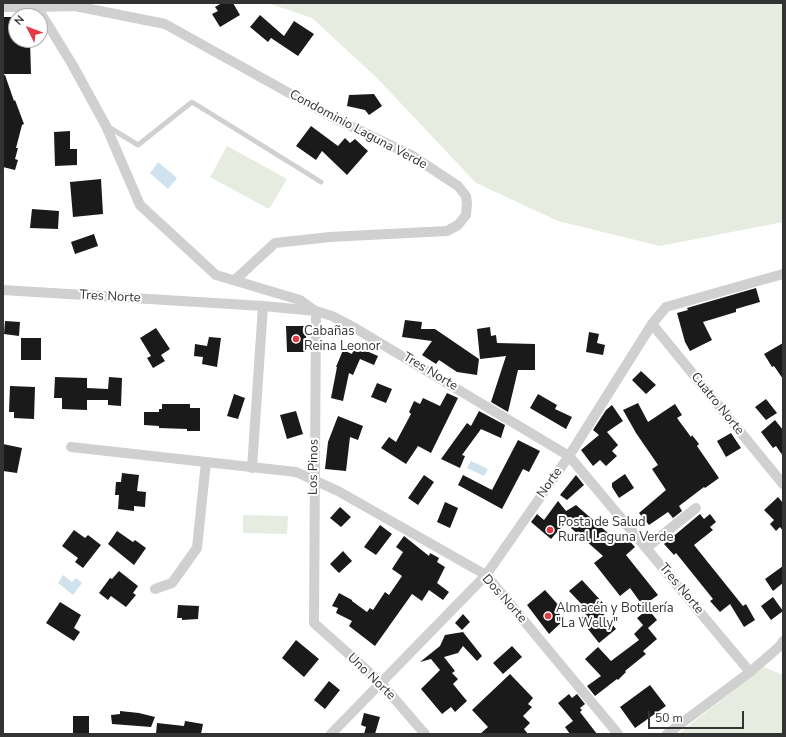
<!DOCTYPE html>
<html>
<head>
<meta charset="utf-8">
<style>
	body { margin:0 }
	#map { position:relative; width:786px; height:737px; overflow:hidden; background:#fff; font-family:"Nunito Sans",sans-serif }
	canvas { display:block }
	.frame { position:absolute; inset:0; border:4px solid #333; pointer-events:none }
	.north { position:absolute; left:8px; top:8px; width:40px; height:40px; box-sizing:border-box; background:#fff; border:1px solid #adadad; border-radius:50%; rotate:312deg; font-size:11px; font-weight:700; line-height:16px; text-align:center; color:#333 }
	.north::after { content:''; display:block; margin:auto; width:14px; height:18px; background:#e63946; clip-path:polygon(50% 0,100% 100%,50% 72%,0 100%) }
	.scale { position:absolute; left:648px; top:711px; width:96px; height:18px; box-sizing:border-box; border:2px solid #333; border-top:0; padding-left:5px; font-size:12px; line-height:14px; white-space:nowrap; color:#333; -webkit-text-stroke:3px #fff; paint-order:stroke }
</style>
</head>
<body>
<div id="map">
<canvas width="786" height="737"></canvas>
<div class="frame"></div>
<div class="north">N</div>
<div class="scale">50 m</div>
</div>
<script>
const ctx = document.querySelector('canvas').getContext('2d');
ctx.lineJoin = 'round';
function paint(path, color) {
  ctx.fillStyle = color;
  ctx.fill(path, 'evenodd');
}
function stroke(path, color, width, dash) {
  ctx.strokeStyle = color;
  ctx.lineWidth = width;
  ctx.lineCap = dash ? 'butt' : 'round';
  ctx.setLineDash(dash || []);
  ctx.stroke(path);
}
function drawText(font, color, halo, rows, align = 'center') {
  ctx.font = font + ' "Nunito Sans",sans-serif';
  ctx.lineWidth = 4;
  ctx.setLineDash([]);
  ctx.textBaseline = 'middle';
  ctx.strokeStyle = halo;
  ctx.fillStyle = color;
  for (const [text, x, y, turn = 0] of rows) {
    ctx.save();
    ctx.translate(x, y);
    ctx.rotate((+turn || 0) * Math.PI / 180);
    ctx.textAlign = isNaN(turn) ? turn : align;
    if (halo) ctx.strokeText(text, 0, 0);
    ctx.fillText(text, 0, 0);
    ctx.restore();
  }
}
paint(new Path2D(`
	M 268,3 L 783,3 L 783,222 L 660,246 L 558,221 L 476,183 L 376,77 L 312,18 Z
	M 227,146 L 287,179 L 269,209 L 210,177 Z
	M 243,515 L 288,516 L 287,534 L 243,533 Z
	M 764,667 L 783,675 L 783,734 L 678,734 Z`), '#e6ecdf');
paint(new Path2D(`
	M 158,162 L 177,178 L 168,189 L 150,173 Z
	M 471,461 L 488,469 L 484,476 L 467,468 Z
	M 63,575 L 72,582 L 76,578 L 82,583 L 73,595 L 58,583 Z`), '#cfe2ee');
paint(new Path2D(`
	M 222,3 L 233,3 L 240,15 L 220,27 L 212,14 L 218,11 L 215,7 Z
	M 260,15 L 284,36 L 294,21 L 314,34 L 298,56 L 271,38 L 268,42 L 250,27 Z
	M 3,17 L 16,17 L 16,40 L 30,40 L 31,74 L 3,74 Z
	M 3,75 L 5,75 L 14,101 L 15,100 L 24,124 L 22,125 L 16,148 L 18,148 L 15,159 L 18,160 L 15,170 L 3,167 Z
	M 374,94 L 382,106 L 369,115 L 365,110 L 347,106 L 349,95 Z
	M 311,126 L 338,146 L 345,138 L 350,143 L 355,139 L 368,151 L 347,175 L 322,151 L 316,160 L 296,146 Z
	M 70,131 L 70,149 L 77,149 L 77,165 L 55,166 L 54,132 Z
	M 101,179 L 103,214 L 73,217 L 70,182 Z
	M 32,209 L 59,211 L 58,229 L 30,228 Z
	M 94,234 L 98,246 L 75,254 L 71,242 Z
	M 756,288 L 760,302 L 736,309 L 736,312 L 703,322 L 712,340 L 690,351 L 685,342 L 677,313 L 688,310 L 687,308 Z
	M 405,320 L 422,322 L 421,329 L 435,329 L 479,359 L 477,375 L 457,372 L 439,360 L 436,364 L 422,355 L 432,341 L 402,337 Z
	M 5,321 L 20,322 L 19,336 L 4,334 Z
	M 286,326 L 306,326 L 306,352 L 287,352 Z
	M 490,327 L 491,336 L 496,335 L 497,343 L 535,344 L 535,370 L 518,370 L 508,412 L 491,402 L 506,356 L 480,359 L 477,329 Z
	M 156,328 L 170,349 L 161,355 L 165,361 L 153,368 L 147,358 L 151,356 L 140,338 Z
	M 589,332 L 599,334 L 597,343 L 605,345 L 603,355 L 586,352 Z
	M 209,337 L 221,338 L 217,367 L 202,364 L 203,357 L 194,356 L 195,344 L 207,346 Z
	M 21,338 L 41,338 L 41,360 L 21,360 Z
	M 783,343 L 783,379 L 774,366 L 772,367 L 764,354 Z
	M 355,346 L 378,356 L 374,365 L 360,359 L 353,375 L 349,373 L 343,401 L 331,398 L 337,367 L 336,367 L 343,350 L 352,354 Z
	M 641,371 L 656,385 L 646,394 L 632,380 Z
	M 55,377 L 87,378 L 87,388 L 108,389 L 109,377 L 122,378 L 121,406 L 108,405 L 108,400 L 87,400 L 87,410 L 62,409 L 62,398 L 54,398 Z
	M 377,383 L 392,389 L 386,403 L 371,397 Z
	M 10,386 L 35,387 L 34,419 L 14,418 L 14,412 L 9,412 Z
	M 447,393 L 458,398 L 431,453 L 418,446 L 406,464 L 381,448 L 389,437 L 396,442 L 411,414 L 409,412 L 414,401 L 420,404 L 423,398 L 440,406 Z
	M 234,394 L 245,398 L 238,419 L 227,416 Z
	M 538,394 L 557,405 L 555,409 L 572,417 L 566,429 L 530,408 Z
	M 766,399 L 777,413 L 766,420 L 755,407 Z
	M 638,403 L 648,422 L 675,404 L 682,415 L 677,418 L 691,437 L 692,435 L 699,444 L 697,446 L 719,478 L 705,488 L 704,487 L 679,506 L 682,511 L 673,518 L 668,512 L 649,525 L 639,513 L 666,490 L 652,469 L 658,465 L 636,433 L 623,410 Z
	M 162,404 L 190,404 L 190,408 L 200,408 L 200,431 L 187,431 L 187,429 L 159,428 L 159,426 L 144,425 L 144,412 L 159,412 L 159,409 L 162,409 Z
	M 612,405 L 623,421 L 607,432 L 618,445 L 612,451 L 617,456 L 606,466 L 600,460 L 593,466 L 581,450 L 599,435 L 593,430 L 606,410 Z
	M 296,411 L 303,434 L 287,439 L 280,415 Z
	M 479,411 L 505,425 L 501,438 L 481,429 L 462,455 L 465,456 L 460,468 L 441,459 L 467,423 L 471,426 Z
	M 338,416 L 363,426 L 358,440 L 350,437 L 346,471 L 325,469 L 328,442 Z
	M 775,420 L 783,430 L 783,456 L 776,446 L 773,448 L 761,432 Z
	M 731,433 L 741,448 L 726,457 L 717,441 Z
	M 518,440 L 540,451 L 529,472 L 523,469 L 502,509 L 458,485 L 463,475 L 492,490 Z
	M 3,444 L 22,448 L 17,473 L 3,471 Z
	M 122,473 L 139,475 L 137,491 L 146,492 L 145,507 L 134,506 L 134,511 L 118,509 L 119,495 L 115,495 L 116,482 L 121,482 Z
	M 625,474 L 634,488 L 619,498 L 612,487 L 612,483 Z
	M 424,475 L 434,482 L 418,505 L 408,498 Z
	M 576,475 L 584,485 L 567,500 L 560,495 Z
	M 778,497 L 783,503 L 783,531 L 780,527 L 776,531 L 770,524 L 774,520 L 764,510 Z
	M 558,501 L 566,511 L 576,505 L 617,541 L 624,535 L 635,547 L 626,555 L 658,595 L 643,606 L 630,588 L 620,596 L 594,563 L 603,556 L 585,540 L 565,523 L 551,539 L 531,522 L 537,514 L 544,520 Z
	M 445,502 L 458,508 L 450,528 L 437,522 Z
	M 340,507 L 351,517 L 341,527 L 330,518 Z
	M 700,514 L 704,519 L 710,514 L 716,522 L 710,527 L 713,530 L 694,545 L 743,606 L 746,604 L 755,620 L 744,627 L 730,604 L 720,612 L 710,601 L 713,599 L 676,553 L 674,555 L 664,544 Z
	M 380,525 L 392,534 L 376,555 L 364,547 Z
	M 74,530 L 85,538 L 88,535 L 101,545 L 83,568 L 75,562 L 78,558 L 62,546 Z
	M 117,531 L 133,542 L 135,540 L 146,548 L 134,565 L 108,544 Z
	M 404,536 L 429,556 L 430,553 L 439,558 L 437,562 L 445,567 L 437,583 L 449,592 L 443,600 L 429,590 L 422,601 L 412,594 L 375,646 L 349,626 L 352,621 L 336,613 L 338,608 L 332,606 L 339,593 L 352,600 L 352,601 L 367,612 L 370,608 L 373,610 L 385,592 L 389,595 L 402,576 L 392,569 L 403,552 L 396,547 Z
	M 343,551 L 352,561 L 339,573 L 330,564 Z
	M 783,566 L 783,583 L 773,591 L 765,579 Z
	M 119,571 L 138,586 L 133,593 L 136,595 L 126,607 L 111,596 L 108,600 L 99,593 L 110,578 L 112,579 Z
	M 582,580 L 603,603 L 598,607 L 616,629 L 599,643 L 580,619 L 589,612 L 569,591 Z
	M 545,590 L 561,608 L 557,611 L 564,620 L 549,634 L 527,605 Z
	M 773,597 L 783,611 L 771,620 L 761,606 Z
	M 60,602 L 81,615 L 74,628 L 80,632 L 74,641 L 46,623 Z
	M 178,605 L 199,606 L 198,619 L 182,620 L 182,618 L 177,618 Z
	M 648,609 L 657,620 L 648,628 L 657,639 L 643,651 L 646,654 L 625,671 L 626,672 L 618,680 L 617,679 L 595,696 L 587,686 L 601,676 L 585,659 L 598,647 L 611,661 L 639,640 L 634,634 L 643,625 L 637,618 Z
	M 463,614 L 470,622 L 462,630 L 455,623 Z
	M 463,632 L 482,656 L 477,661 L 463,646 L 458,653 L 444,657 L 455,671 L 452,673 L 458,679 L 453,684 L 467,701 L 455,712 L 451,707 L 442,714 L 421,689 L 440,670 L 431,659 L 420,662 L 440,646 L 445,635 Z
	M 296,640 L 319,659 L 304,677 L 282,658 Z
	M 512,646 L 522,657 L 503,674 L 493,663 Z
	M 510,674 L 533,698 L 528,704 L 532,707 L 523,716 L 530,723 L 524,729 L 528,734 L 480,734 L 488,727 L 472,710 Z
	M 329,681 L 340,690 L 325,709 L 314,700 Z
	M 650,685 L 666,706 L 635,728 L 620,707 Z
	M 569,694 L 572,698 L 577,694 L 585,704 L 580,708 L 582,710 L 580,712 L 597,734 L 570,734 L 565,727 L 573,721 L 558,703 Z
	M 120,711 L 139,713 L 155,717 L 151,727 L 112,724 L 111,715 L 120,714 Z
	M 364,713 L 380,717 L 375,734 L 364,734 L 366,727 L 361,725 Z
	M 73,716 L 89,716 L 89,734 L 73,734 Z
	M 185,721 L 203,724 L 201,734 L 156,734 L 157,723 L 184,726 Z`), '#1a1a1a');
stroke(new Path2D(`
	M 107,126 L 138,145 L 192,102 L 321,182`), '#d0d0d0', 5);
stroke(new Path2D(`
	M 3,7 L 37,7 L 72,64 L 106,126 L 140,205 L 216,275 L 300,300 L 314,310
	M 37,7 L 75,6 L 165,24 L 334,118 L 411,155 L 458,186 L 466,196 L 467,203 L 466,215 L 458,225 L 447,231 L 330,237 L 275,243 L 236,279
	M 3,290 L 263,306 L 316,311 L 332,316 L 355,328 L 569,456 L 750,672
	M 316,311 L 314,623 L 380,682 L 425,734
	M 652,324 L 783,484
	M 71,447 L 296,472 L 338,491 L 486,575 L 618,734
	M 252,468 L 263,306
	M 646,548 L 696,508
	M 155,589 L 172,583 L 197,548 L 206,462
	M 331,734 L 486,575 L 569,456 L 652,324 L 666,307 L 783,274
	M 667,734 L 750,672 L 780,646 L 783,641`), '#d0d0d0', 10);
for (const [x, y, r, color] of [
	[296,339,4,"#e63946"],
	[550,530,4,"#e63946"],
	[548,616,4,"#e63946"]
]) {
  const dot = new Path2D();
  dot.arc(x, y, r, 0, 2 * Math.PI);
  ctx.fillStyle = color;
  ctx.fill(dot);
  stroke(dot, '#fff', 1.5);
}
drawText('13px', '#333', '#fff', [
	["Condominio Laguna Verde",358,130,28],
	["Tres Norte",110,297,3],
	["Tres Norte",430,372,31],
	["Cuatro Norte",717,404,51],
	["Los Pinos",314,467,-89],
	["Norte",550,483,-55],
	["Tres Norte",681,589,50],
	["Dos Norte",504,599,48],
	["Uno Norte",371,677,44]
]);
drawText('13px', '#333', '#fff', [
	["Cabañas",304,332],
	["Reina Leonor",304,347],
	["Posta de Salud",558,523],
	["Rural Laguna Verde",558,538],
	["Almacén y Botillería",556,609],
	["\"La Welly\"",556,624]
], 'left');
</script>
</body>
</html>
